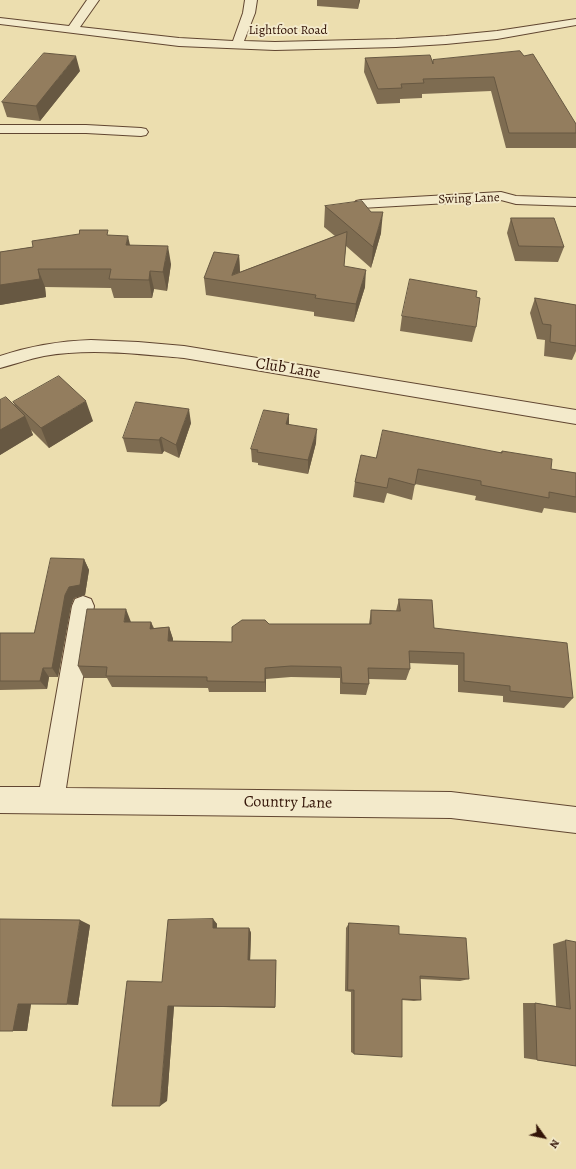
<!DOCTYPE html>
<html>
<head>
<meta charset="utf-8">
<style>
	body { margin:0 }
	#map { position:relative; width:576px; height:1169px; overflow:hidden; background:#ecdeaf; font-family:Alegreya,serif }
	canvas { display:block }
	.north { position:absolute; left:524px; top:1117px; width:40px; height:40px; -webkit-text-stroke:3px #f3eacb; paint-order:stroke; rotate:123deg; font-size:11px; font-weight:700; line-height:16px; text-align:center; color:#331407 }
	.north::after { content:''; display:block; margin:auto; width:14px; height:18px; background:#331407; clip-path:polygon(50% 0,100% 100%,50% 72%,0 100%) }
</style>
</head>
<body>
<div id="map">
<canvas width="576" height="1169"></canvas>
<div class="north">N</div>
</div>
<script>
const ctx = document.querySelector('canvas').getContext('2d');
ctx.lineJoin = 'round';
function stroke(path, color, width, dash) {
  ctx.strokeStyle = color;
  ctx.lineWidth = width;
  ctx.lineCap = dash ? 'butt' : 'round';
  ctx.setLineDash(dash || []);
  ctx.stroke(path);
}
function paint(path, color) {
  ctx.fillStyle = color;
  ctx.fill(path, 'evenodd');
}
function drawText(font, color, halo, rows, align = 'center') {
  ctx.font = font + ' Alegreya,serif';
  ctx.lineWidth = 4;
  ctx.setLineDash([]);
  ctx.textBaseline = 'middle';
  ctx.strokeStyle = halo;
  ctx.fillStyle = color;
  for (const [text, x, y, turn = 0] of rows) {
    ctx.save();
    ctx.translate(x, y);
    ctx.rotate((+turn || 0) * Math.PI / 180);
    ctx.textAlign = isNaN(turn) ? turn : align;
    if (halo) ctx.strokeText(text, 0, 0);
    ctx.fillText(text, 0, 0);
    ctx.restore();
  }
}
const minor = new Path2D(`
	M 87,0 L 99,0 L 80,27 L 179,38 L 233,41 L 243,13 L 245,0 L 257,0 L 255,13 L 244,41 L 275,42 L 396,39 L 446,36 L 497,31 L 576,19 L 576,25 L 497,39 L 446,44 L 396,47 L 275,50 L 179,46 L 0,24 L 0,18 L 69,26 Z
	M 0,125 L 86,125 L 141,128 L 146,129 L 148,132 L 146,135 L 141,136 L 86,133 L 0,133 Z
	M 501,192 L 516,196 L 576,198 L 576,206 L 516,204 L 501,200 L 361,208 L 356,207 L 354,204 L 356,201 L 361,200 Z
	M 91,340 L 138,342 L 184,346 L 576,410 L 576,424 L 184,358 C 138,354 90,348 44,356 C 29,359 15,364 0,368 L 0,356 C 30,346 60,341 91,340 Z
	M 83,596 L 91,599 L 94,606 L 66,788 L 451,792 L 576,807 L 576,833 L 451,818 L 0,813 L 0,787 L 40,787 L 72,606 L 75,599 Z`);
stroke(minor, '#614631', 2);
paint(minor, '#f3eacb');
paint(new Path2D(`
	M 317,0 L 360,0 L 358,9 L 317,6 Z
	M 520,51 L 576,124 L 576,148 L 506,148 L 491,91 L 422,94 L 422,98 L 400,99 L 400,103 L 377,104 L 364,72 L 365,58 L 432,62 L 433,60 Z
	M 80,71 L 40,121 L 7,117 L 2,102 Z
	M 325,206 L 381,233 L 371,268 L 346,246 L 344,266 L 365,287 L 354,322 L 314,316 L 314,312 L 206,295 L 204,278 L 239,255 L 240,272 L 335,236 L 324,227 Z
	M 511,218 L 564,247 L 558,262 L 515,261 L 507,233 Z
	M 109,235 L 171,264 L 167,291 L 154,289 L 152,298 L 114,298 L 111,288 L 45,287 L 46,297 L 0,305 L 0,252 Z
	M 535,298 L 576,305 L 576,351 L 572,360 L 544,356 L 545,340 L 537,339 L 530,313 Z
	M 402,316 L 476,327 L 472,342 L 400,331 Z
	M 0,400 L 15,406 L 13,402 L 93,421 L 49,448 L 31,430 L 33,435 L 0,455 Z
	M 289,414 L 289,424 L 316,443 L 308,474 L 258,465 L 258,463 L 252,462 L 251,449 Z
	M 191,423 L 179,458 L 164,451 L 162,454 L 127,452 L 123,438 Z
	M 502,451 L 551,469 L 576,473 L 576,513 L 544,508 L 542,513 L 475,500 L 476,496 L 415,484 L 412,500 L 387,493 L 384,503 L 353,497 L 355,482 L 376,458 L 501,452 Z
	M 84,559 L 89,570 L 85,595 L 74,598 L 71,606 L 58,677 L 49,677 L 47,689 L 0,690 L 0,633 L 34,633 Z
	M 399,599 L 434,628 L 573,698 L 564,708 L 503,702 L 503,696 L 458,692 L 458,665 L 409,663 L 410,669 L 406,680 L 369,679 L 369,684 L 366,695 L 340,694 L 340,678 L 291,677 L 266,679 L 266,692 L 209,692 L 208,688 L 112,687 L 107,678 L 84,678 L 78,666 L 151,622 L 154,628 L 169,627 L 173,639 L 173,641 L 232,642 L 269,624 L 369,624 L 371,610 L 396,611 Z
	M 213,919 L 217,924 L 217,928 L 249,928 L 251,933 L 250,960 L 276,963 L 275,1008 L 174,1006 L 167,1101 L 162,982 Z
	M 349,923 L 399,934 L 469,979 L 460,981 L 420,979 L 421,1000 L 414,1001 L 402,1000 L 354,1054 L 351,1052 L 351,992 L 345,991 L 346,928 Z
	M 90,925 L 78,1005 L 31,1004 L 27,1031 L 0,1031 Z
	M 566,940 L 576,1066 L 524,1058 L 523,1003 L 535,1003 L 556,1006 L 553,944 Z`), '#7e6c51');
paint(new Path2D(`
	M 359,0 L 360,0 L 358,9 Z
	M 76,56 L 80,71 L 40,121 L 36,106 Z
	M 383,212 L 381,233 L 371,268 L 373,247 Z
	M 128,236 L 132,254 L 126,245 Z
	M 168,246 L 171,264 L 167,291 L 163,272 Z
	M 239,255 L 240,272 L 232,275 Z
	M 38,269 L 45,287 L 46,297 L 0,305 L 0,285 Z
	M 366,270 L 365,287 L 354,322 L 356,304 Z
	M 150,271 L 154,289 L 152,298 L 149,280 Z
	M 86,401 L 93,421 L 49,448 L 41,428 Z
	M 189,409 L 191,423 L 179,458 L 176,445 Z
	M 289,414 L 289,428 L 286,424 Z
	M 25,416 L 33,435 L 0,455 L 0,430 Z
	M 317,429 L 316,443 L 308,474 L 308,460 Z
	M 161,437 L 164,451 L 162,454 L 159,440 Z
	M 84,559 L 89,570 L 85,595 L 74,598 L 71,606 L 58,677 L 52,668 L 65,595 Z
	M 126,609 L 131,622 L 130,634 L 124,622 Z
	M 151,622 L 155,634 L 150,629 Z
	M 169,627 L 173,639 L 171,653 L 168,641 Z
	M 43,668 L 49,677 L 47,689 L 40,681 Z
	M 265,668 L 266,679 L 266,692 L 265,682 Z
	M 213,919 L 217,924 L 216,933 L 213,928 Z
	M 80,920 L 90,925 L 78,1005 L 67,1004 Z
	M 249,928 L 251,933 L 250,963 L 248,960 Z
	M 18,1004 L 31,1004 L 27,1031 L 13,1031 Z
	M 168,1006 L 174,1006 L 167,1101 L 160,1106 Z`), '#675842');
const building = new Path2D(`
	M 520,51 L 524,56 L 533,54 L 576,124 L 576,133 L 509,133 L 494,77 L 423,79 L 424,83 L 401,84 L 402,88 L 378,89 L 365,58 L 430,55 L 433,64 L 433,60 Z
	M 44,53 L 76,56 L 36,106 L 2,102 Z
	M 362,201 L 371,212 L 383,212 L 373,247 L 325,206 Z
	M 511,218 L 554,218 L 564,247 L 519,246 Z
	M 80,230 L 108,230 L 107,235 L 128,236 L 126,245 L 168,246 L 163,272 L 150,271 L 149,280 L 109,279 L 111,269 L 38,269 L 40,279 L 0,285 L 0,252 L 33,247 L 32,241 L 79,234 Z
	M 347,232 L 344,266 L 366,270 L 356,304 L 315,298 L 316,295 L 204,278 L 214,252 L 239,255 L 232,275 Z
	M 410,279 L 477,291 L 476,297 L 480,298 L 476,327 L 402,316 Z
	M 535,298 L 576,305 L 576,346 L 550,342 L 551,325 L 543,324 Z
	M 59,376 L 86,401 L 41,428 L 13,402 Z
	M 6,397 L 25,416 L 0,430 L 0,400 Z
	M 136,402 L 189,409 L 176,445 L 161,437 L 159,440 L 123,438 Z
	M 264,410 L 289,414 L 286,424 L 317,429 L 308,460 L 257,452 L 258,450 L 251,449 Z
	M 383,430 L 502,453 L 502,451 L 552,459 L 551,469 L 576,473 L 576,497 L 549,492 L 549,498 L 481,485 L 481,481 L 418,469 L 415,485 L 389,478 L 387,488 L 355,482 L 361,455 L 376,458 Z
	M 51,558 L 84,559 L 80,585 L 69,587 L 65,595 L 52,668 L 43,668 L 40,681 L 0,681 L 0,633 L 34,633 Z
	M 399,599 L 432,600 L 434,628 L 567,643 L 573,698 L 510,691 L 510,686 L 464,681 L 464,653 L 409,651 L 410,669 L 368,668 L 369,684 L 342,683 L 341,667 L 291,666 L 265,668 L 265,682 L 207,681 L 207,677 L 106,676 L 107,667 L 78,666 L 87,609 L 126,609 L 124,622 L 151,622 L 150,629 L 169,627 L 168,641 L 232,642 L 232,627 L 242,620 L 265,620 L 269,624 L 371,624 L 371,610 L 400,611 Z
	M 0,919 L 80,920 L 67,1004 L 18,1004 L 13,1031 L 0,1031 Z
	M 213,919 L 213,928 L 249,928 L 248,960 L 276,960 L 275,1007 L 168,1006 L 160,1106 L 112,1106 L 127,981 L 162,982 L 168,920 Z
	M 349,923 L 399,926 L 399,934 L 466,938 L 469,979 L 420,976 L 421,1000 L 402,999 L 402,1057 L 354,1054 L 354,990 L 348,990 Z
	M 566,940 L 576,942 L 576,1066 L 537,1060 L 535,1003 L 570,1009 Z`);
paint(building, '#937d5e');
stroke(building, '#675842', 1);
drawText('13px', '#331407', '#f3eacb', [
	["Lightfoot Road",288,31],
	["Swing Lane",469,199,-2]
]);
drawText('16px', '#331407', '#f3eacb', [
	["Club Lane",288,369,9],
	["Country Lane",288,803,1]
]);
</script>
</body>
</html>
